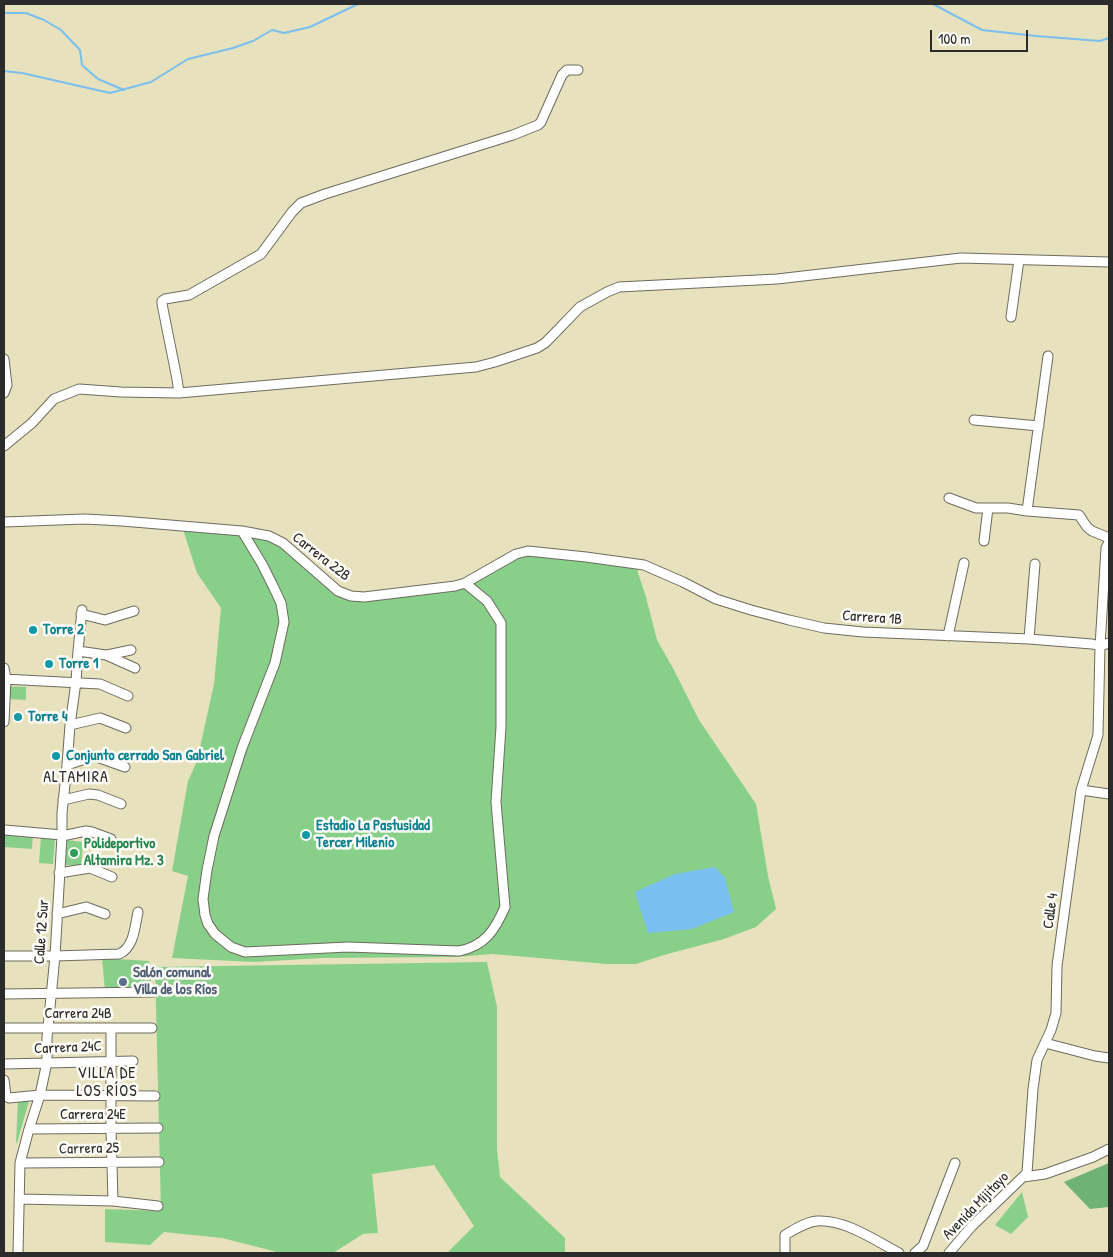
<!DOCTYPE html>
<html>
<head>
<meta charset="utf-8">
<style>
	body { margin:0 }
	#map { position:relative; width:1113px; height:1257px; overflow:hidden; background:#e8e1bd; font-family:"Patrick Hand",sans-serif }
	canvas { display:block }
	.frame { position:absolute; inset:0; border:5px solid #2b2b2b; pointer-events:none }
	.scale { position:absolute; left:930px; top:30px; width:98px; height:22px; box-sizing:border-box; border:2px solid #2b2b2b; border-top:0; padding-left:6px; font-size:15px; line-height:18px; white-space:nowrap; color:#2b2b2b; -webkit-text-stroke:4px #fdfcf7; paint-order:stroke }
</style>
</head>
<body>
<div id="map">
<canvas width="1113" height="1257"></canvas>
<div class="frame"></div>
<div class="scale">100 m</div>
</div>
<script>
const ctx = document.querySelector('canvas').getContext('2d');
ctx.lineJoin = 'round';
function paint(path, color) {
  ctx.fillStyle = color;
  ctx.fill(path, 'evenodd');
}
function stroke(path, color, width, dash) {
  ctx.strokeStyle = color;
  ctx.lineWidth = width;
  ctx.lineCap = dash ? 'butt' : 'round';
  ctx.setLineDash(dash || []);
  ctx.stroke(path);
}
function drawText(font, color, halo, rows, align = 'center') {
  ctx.font = font + ' "Patrick Hand",sans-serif';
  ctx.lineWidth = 5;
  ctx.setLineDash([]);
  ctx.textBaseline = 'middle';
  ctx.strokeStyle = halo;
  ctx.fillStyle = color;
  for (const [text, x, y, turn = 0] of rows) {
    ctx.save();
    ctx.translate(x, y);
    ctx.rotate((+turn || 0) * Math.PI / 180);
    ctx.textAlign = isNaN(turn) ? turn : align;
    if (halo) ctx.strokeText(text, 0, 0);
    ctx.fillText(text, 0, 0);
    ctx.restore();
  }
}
paint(new Path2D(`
	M 182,526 L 269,536 L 351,596 L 455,586 L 516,554 L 637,564 L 638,573 L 646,597 L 657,640 L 674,670 L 699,720 L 756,804 L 768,876 L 776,909 L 756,927 L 724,939 L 664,955 L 636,964 L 607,964 L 492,954 L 456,957 L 323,958 L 254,962 L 172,958 L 188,876 L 172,871 L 188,781 L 197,761 L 214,684 L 221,608 L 197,573 Z
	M 7,686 L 26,687 L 26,700 L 7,699 Z
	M 4,832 L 33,834 L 32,849 L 4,847 Z
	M 41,837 L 55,838 L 53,864 L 39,863 Z
	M 67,840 L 83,842 L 81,866 L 65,865 Z
	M 102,958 L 149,961 L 152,990 L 105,991 Z
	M 487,962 L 497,1007 L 497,1149 L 500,1177 L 565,1238 L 565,1253 L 449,1253 L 448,1252 L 474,1226 L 434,1165 L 372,1174 L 378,1233 L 363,1234 L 333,1253 L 281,1253 L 222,1238 L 164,1232 L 150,1245 L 105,1242 L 105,1209 L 161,1211 L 155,967 Z
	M 18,1100 L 29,1101 L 17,1143 L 16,1143 Z
	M 1022,1192 L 1028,1217 L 1011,1234 L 995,1225 Z`), '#88cf89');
paint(new Path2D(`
	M 1109,1163 L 1109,1207 L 1090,1209 L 1064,1182 Z`), '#6eb275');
paint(new Path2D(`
	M 715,867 L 725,878 L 734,912 L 692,929 L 648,933 L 635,892 L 675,874 Z`), '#79bff0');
stroke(new Path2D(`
	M 933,4 L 982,30 L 1036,36 L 1100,41 L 1109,38
	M 4,13 L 26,13 L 44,20 L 61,30 L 80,50 L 82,65 L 98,79 L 124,90
	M 4,71 L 22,73 L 110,93 L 151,82 L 188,59 L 233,48 L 253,41 L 272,30 L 284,33 L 310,27 L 358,4`), '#79bff0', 2);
const minor = new Path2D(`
	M 1011,317 L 1019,260
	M 4,359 L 7,385 L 4,393
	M 179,393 L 177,379 L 162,304 L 162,301 L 165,299 L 189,295 L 261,254 L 292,212 L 301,203 L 325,194 L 513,135 L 538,125 L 541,122 L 562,75 L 567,70 L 578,70
	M 974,420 L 1039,426
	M 4,446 L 32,423 L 54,399 L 79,389 L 121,392 L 179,393 L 476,367 L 495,362 L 537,348 L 545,343 L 552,336 L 580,307 L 607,292 L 619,287 L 777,279 L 961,258 L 1109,262
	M 949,498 L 976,508 L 1008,508 L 1027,511 L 1079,515 L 1087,527 L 1092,531 L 1109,538
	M 1027,511 L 1048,356
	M 4,522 L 85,519 L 122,521 L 242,531 L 269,536 L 283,543 L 338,591 L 351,596 L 364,597 L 455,586 L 465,583 L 516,554 L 528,551 L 586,557 L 644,565 L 683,582 L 716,599 L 751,610 L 789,620 L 824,628 L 863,632 L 1029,639 L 1092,644 L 1100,646 L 1109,643
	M 242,531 L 262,564 L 274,588 L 281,603 L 284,622 L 275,663 L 242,748 L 214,836 L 207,870 L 203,899 L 205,915 L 208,924 L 215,934 L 231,947 L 245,952 L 348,947 L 459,951 C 485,946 495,930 505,907 L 496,802 L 501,727 L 501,623 L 487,601 L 465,583
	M 984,541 L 988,508
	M 81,614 L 105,620 L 134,611
	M 948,636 L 964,563
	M 1029,639 L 1035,564
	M 78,651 L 106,655 L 135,668
	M 107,655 L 131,650
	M 4,668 L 6,679 L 4,722
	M 4,679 L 100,684 L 128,696
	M 70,725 L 100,718 L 126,728
	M 67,765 L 94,756 L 125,767
	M 1081,790 L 1109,794
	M 63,800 L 89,794 L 98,795 L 121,804
	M 5,830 L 62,835
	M 62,836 L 86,831 L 92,832 L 111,839
	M 59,873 L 90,868 L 112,877
	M 57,914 L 86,907 L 105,914
	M 4,956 L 55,956 L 119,954 C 134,948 135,926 138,912
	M 4,994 L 153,992
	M 4,1028 L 152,1028
	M 111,1028 L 111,1129 L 113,1201
	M 1045,1043 L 1095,1056 L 1109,1058
	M 4,1064 L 133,1061
	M 4,1080 L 6,1096 L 9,1098 L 40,1095 L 155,1096
	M 29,1129 L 158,1128
	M 20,1163 L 159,1162
	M 1023,1177 L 1045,1174 L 1093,1157 L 1109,1149
	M 19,1199 L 113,1201 L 158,1206
	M 18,1253 L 20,1163 L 29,1129 L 40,1095 L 47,1062 L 47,1038 L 55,956 L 62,836 L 62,813 L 67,765 L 70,725 L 76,682 L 78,651 L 82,610
	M 785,1253 L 785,1235 C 795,1229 806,1222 817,1221 C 845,1219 876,1241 899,1253
	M 915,1253 L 923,1246 L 955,1163
	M 949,1253 L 971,1227 L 1027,1173 L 1033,1089 L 1037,1060 L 1051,1030 L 1056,1013 L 1057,966 L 1081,790 L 1098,735 L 1100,646 L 1106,548 L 1109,542`);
stroke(minor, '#6d6b5e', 11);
stroke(minor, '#fff', 9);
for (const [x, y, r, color] of [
	[33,630,5,"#0f9aa8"],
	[49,664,5,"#0f9aa8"],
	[18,717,5,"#0f9aa8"],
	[56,756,5,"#0f9aa8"],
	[306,835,5,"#0f9aa8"],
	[74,853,5,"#2e9e5b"],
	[123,982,5,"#5c6f8a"]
]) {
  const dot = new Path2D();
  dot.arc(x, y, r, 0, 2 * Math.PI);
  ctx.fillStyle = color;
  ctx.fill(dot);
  stroke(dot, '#fdfcf7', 2);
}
drawText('15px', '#2b2b2b', '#fdfcf7', [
	["Carrera 22B",321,557,38],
	["Carrera 1B",872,618,4],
	["Calle 4",1051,911,-82],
	["Calle 12 Sur",42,932,-86],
	["Carrera 24B",78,1014],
	["Carrera 24C",68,1048,-2],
	["Carrera 24E",93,1115],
	["Carrera 25",89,1149,-1],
	["Avenida Mijitayo",976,1206,-46]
]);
drawText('bold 15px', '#0d838f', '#fdfcf7', [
	["Torre 2",43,630],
	["Torre 1",59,664],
	["Torre 4",28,717],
	["Conjunto cerrado San Gabriel",66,756],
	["Estadio La Pastusidad",316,826],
	["Tercer Milenio",316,843]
], 'left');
drawText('bold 15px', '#27864d', '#fdfcf7', [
	["Polideportivo",84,844],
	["Altamira Mz. 3",84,861]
], 'left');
drawText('bold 15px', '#4e5e75', '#fdfcf7', [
	["Salón comunal",133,973],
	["Villa de los Ríos",133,990]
], 'left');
ctx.letterSpacing = '1px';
drawText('16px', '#2b2b2b', '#fdfcf7', [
	["ALTAMIRA",76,778],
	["VILLA DE",107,1074],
	["LOS RÍOS",107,1092]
]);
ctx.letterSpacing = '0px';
</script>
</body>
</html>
